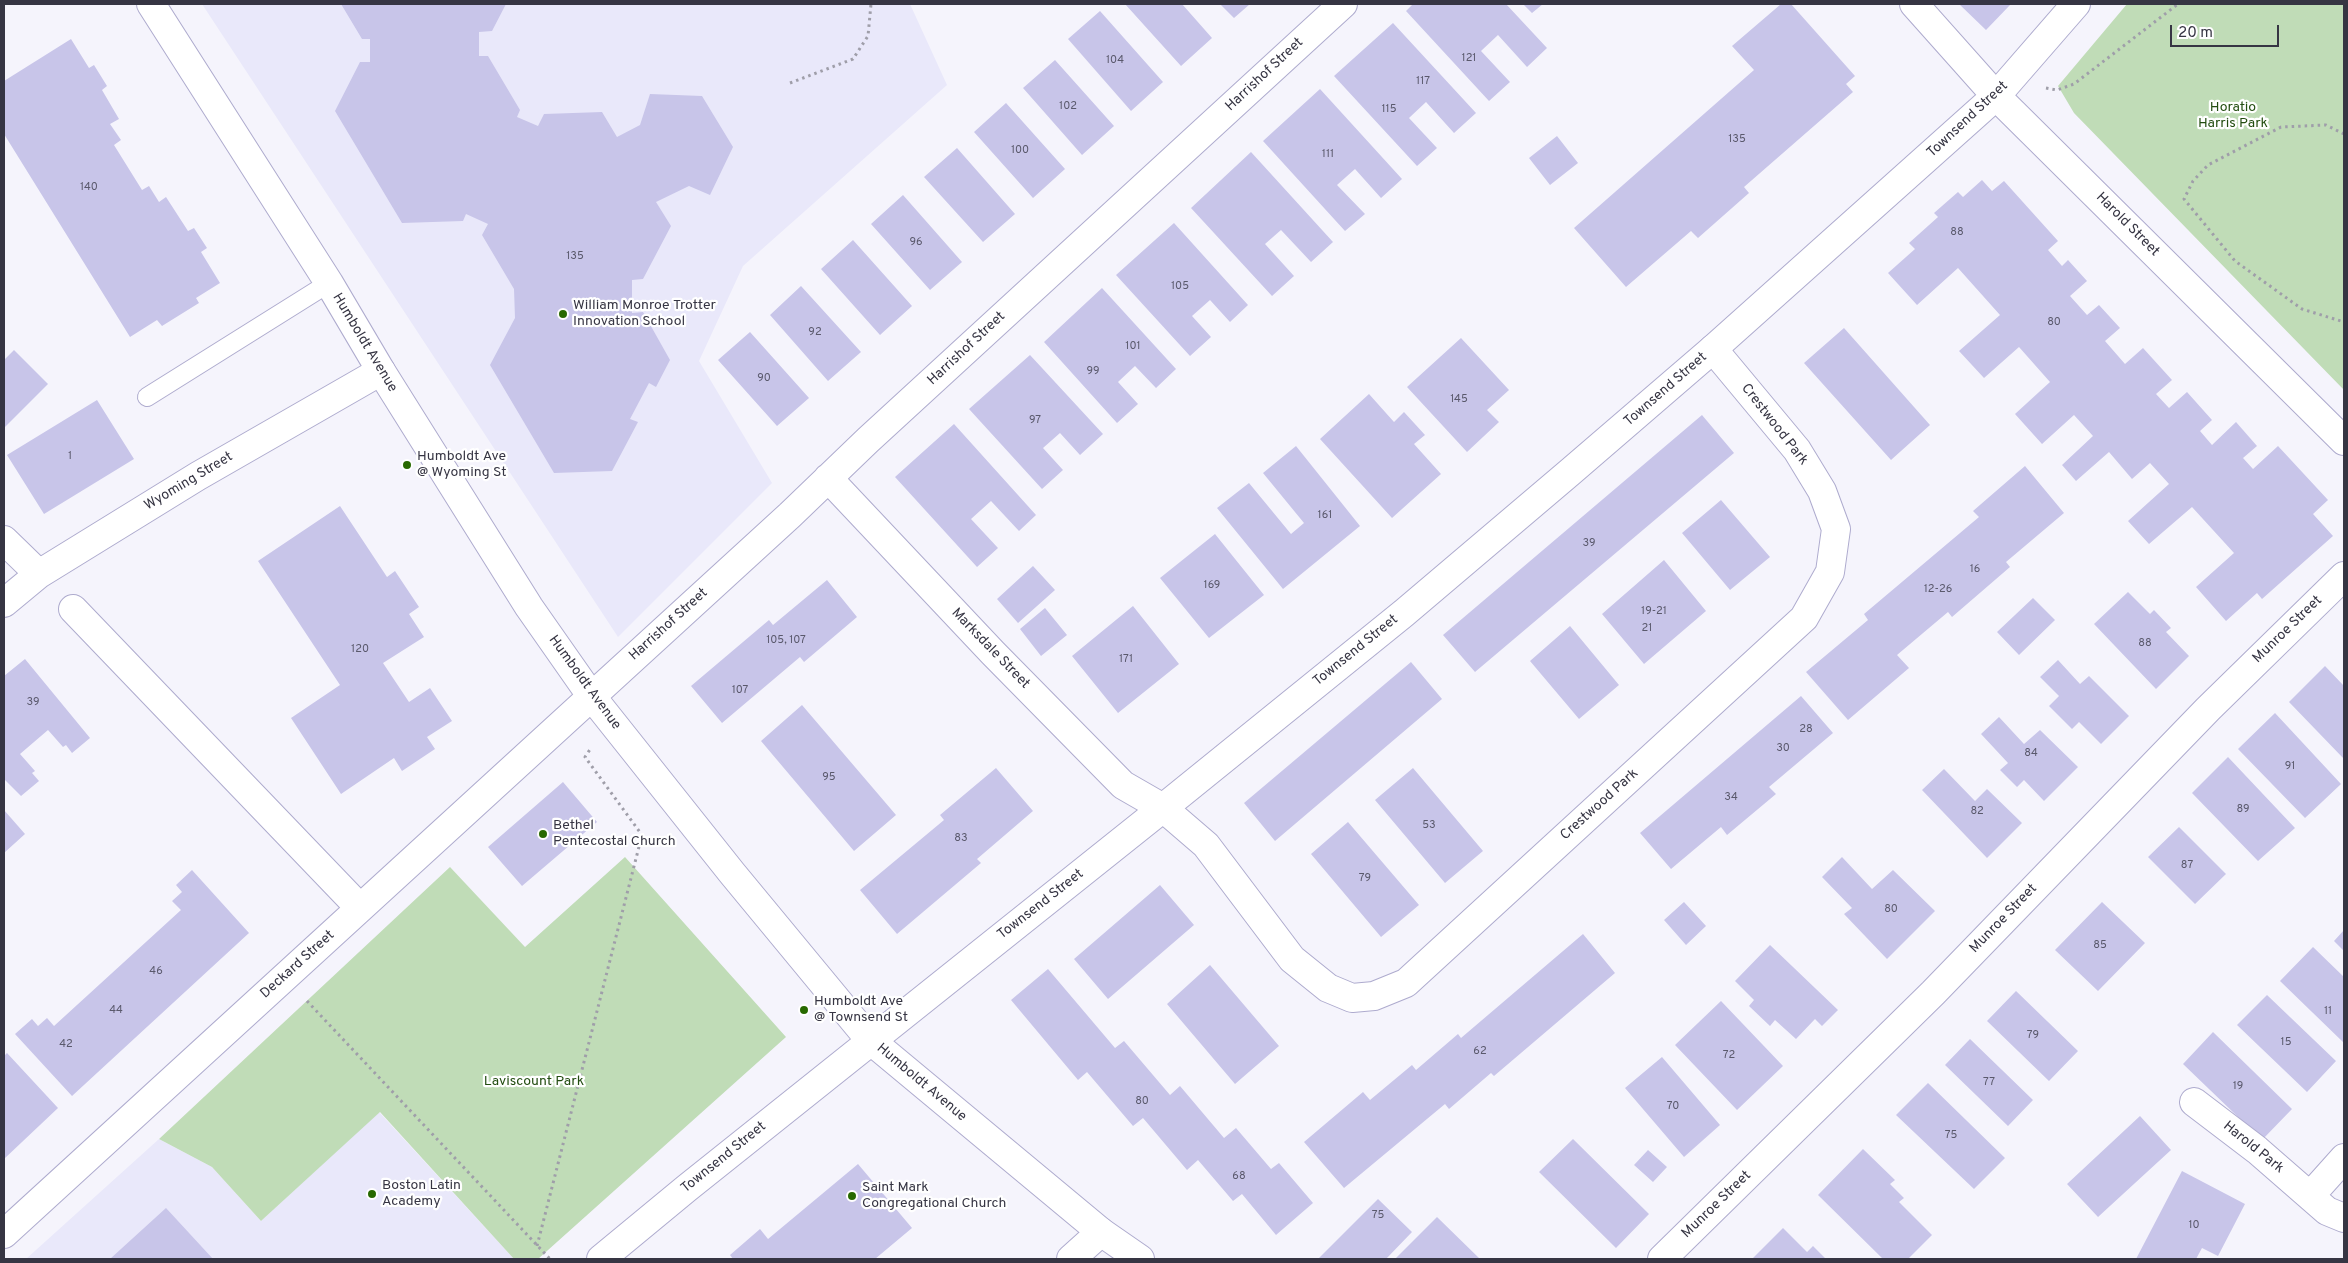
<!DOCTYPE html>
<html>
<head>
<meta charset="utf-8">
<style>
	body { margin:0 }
	#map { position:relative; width:2348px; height:1263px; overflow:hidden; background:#f5f4fc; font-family:Overpass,sans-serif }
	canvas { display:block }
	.frame { position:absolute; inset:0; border:5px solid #363543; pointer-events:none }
	.scale { position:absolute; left:2170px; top:25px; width:109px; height:22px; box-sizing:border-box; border:2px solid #363543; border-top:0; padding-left:6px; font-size:15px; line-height:18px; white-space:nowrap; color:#363543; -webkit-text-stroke:4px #fff; paint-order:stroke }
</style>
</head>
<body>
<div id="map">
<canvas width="2348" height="1263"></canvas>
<div class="frame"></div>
<div class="scale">20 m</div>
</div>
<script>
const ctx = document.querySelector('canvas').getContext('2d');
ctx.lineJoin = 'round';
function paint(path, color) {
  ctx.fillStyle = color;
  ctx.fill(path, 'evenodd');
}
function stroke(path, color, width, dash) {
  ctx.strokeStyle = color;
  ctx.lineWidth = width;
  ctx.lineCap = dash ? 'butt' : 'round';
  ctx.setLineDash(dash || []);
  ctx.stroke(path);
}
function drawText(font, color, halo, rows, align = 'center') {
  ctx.font = font + ' Overpass,sans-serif';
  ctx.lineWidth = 4.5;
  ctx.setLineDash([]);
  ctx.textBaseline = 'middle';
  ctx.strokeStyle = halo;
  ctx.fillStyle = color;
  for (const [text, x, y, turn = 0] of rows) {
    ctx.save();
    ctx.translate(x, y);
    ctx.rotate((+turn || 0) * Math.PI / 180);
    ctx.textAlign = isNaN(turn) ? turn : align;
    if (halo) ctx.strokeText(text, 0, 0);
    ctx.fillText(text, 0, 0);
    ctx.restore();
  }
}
paint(new Path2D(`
	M 202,4 L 910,4 L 947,85 L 743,266 L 699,361 L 772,483 L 618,637 Z
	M 379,1112 L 514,1259 L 26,1259 L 159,1139 L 212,1167 L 261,1221 Z`), '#e9e8fa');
paint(new Path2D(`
	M 2127,4 L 2344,4 L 2344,390 L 2074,113 L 2058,86 Z
	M 625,857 L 786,1037 L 538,1259 L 514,1259 L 380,1112 L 261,1221 L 212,1167 L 159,1139 L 450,867 L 525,947 Z`), '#c0dcb7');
paint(new Path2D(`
	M 341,4 L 506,4 L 492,31 L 479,32 L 479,56 L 488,56 L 520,110 L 517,117 L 538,126 L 544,114 L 602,112 L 617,137 L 640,125 L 650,94 L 702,96 L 733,147 L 710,195 L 689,186 L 656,202 L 671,226 L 643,279 L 632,280 L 632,313 L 643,312 L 670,360 L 656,387 L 649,383 L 630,419 L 638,422 L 612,471 L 554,473 L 490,365 L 515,318 L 514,289 L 482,235 L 488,224 L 466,214 L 463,221 L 402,223 L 335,111 L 360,62 L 370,62 L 370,39 L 362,39 Z
	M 1125,4 L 1182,4 L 1212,38 L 1181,66 Z
	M 1220,4 L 1250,4 L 1234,18 Z
	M 1413,4 L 1506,4 L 1547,48 L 1527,67 L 1498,35 L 1481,51 L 1510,82 L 1489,101 L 1406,11 Z
	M 1523,4 L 1543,4 L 1532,13 Z
	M 1781,4 L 1791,4 L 1855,76 L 1846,84 L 1853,92 L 1744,187 L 1749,193 L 1698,238 L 1691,231 L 1626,287 L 1574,228 L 1754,70 L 1732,46 Z
	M 1959,4 L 2011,4 L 1986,30 Z
	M 1100,11 L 1163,82 L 1131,111 L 1068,39 Z
	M 1393,23 L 1476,113 L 1454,133 L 1426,102 L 1409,118 L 1437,148 L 1417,166 L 1334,76 Z
	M 71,39 L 89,68 L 94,65 L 107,86 L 102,90 L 119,119 L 110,124 L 121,140 L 114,145 L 142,190 L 149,186 L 159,202 L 166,197 L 188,231 L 194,228 L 207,248 L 201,252 L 220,283 L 196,298 L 199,303 L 162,326 L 157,320 L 130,337 L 4,134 L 4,81 Z
	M 1055,60 L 1114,126 L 1082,155 L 1023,88 Z
	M 1320,89 L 1402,179 L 1381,198 L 1355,169 L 1337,185 L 1365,214 L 1345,231 L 1263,141 Z
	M 1006,103 L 1065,169 L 1033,198 L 974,132 Z
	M 1557,136 L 1578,163 L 1550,185 L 1529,158 Z
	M 957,148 L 1015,214 L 983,242 L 924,177 Z
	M 1251,152 L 1333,242 L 1311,262 L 1281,230 L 1265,244 L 1294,276 L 1272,296 L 1191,208 Z
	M 1982,180 L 1992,191 L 2004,181 L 2058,241 L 2048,250 L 2062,266 L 2068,260 L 2087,281 L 2070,296 L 2087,315 L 2099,305 L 2120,328 L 2105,341 L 2125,364 L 2143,348 L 2172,380 L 2156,394 L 2169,408 L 2187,392 L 2212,420 L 2200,431 L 2212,445 L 2236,422 L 2257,446 L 2243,458 L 2253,469 L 2278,446 L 2328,500 L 2313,514 L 2333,536 L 2262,599 L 2257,593 L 2226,621 L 2196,587 L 2234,553 L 2192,507 L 2149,544 L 2128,521 L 2169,484 L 2150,463 L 2132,479 L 2109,452 L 2076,481 L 2062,465 L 2093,436 L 2074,415 L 2042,444 L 2015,414 L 2050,382 L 2019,347 L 1984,378 L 1959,351 L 2000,315 L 1958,268 L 1917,305 L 1888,273 L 1915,249 L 1909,243 L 1938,217 L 1934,213 L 1958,192 L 1963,197 Z
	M 903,195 L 962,262 L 930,290 L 871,224 Z
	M 1174,223 L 1248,305 L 1230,322 L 1210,300 L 1192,316 L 1211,337 L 1190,356 L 1116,275 Z
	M 853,240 L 912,306 L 880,335 L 821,269 Z
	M 801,286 L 861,352 L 828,381 L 770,315 Z
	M 1102,288 L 1176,369 L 1156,388 L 1135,366 L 1118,382 L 1138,404 L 1117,423 L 1044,342 Z
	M 1844,328 L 1930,425 L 1891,460 L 1804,363 Z
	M 750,332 L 809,398 L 777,426 L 718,360 Z
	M 1461,338 L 1509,390 L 1487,410 L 1499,422 L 1467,452 L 1407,387 Z
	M 14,350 L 48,384 L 4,428 L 4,360 Z
	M 1030,355 L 1103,434 L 1080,455 L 1060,433 L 1043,448 L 1063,470 L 1042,489 L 969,409 Z
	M 1369,394 L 1394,422 L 1404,412 L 1425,435 L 1414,444 L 1441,474 L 1392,518 L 1320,439 Z
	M 97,400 L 134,459 L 44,514 L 7,455 Z
	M 1702,415 L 1734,453 L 1475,672 L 1443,635 Z
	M 954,424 L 1036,515 L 1019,531 L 991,501 L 971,519 L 998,548 L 977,567 L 895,477 Z
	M 1296,446 L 1360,526 L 1283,589 L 1217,508 L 1249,483 L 1291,534 L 1304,523 L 1263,473 Z
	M 2025,466 L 2064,513 L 2006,562 L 2010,567 L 1952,617 L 1948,612 L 1897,655 L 1909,668 L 1848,720 L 1806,672 L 1868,620 L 1864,614 L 1979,517 L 1973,511 Z
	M 1721,500 L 1770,557 L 1730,590 L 1682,533 Z
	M 340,506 L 387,577 L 395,571 L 419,607 L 409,614 L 424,637 L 383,663 L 409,702 L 430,688 L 452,721 L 427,737 L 435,749 L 402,771 L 394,758 L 341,794 L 291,718 L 340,685 L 258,561 Z
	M 1215,534 L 1264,595 L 1209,638 L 1160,578 Z
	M 1664,560 L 1706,611 L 1644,664 L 1602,614 Z
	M 1033,566 L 1055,590 L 1018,623 L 997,599 Z
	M 827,580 L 857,617 L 804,662 L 800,657 L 722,723 L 691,686 L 769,620 L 773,625 Z
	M 2128,592 L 2150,614 L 2154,610 L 2171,628 L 2166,632 L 2189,656 L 2156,689 L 2094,624 Z
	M 2033,598 L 2055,620 L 2019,655 L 1997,632 Z
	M 1133,606 L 1179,664 L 1118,713 L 1072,656 Z
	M 1045,608 L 1067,635 L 1041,656 L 1020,629 Z
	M 1570,626 L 1619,685 L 1579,719 L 1530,661 Z
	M 25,659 L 90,738 L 72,753 L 66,745 L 63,747 L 48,730 L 20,754 L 35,771 L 32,773 L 39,781 L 21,796 L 4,779 L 4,676 Z
	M 2058,660 L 2080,684 L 2089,676 L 2129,716 L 2101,744 L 2079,722 L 2072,729 L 2049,706 L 2059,696 L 2040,677 Z
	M 1411,662 L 1442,699 L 1275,841 L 1244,803 Z
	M 2325,666 L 2344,686 L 2344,759 L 2289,702 Z
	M 1801,696 L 1833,733 L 1769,787 L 1776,794 L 1727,835 L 1721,827 L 1671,869 L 1640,833 Z
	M 802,705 L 896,815 L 854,851 L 761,741 Z
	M 2275,713 L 2341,784 L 2305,818 L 2238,749 Z
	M 1999,717 L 2024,744 L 2040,730 L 2078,767 L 2044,801 L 2024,780 L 2017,787 L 2000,770 L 2008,763 L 1981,734 Z
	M 2228,757 L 2295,828 L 2258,861 L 2192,793 Z
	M 996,768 L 1033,811 L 977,859 L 981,863 L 897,934 L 860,890 L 944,820 L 940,815 Z
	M 1413,768 L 1483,851 L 1445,883 L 1375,800 Z
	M 1944,769 L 1975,801 L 1987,789 L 2022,823 L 1987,858 L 1922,790 Z
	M 563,782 L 597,822 L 522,886 L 488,847 Z
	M 4,810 L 25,834 L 4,853 Z
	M 1348,822 L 1419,905 L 1381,937 L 1311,854 Z
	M 2179,827 L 2226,874 L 2195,904 L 2148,857 Z
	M 1842,857 L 1872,889 L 1893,870 L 1935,911 L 1887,959 L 1844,914 L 1852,908 L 1822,877 Z
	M 192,870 L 249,933 L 72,1096 L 15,1034 L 32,1019 L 38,1026 L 47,1018 L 54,1026 L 181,910 L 172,901 L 182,892 L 176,885 Z
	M 1160,885 L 1194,925 L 1108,999 L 1074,959 Z
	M 1684,902 L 1706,926 L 1686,945 L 1664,920 Z
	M 2102,902 L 2145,943 L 2098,991 L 2055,950 Z
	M 2344,930 L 2344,951 L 2334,941 Z
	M 1583,934 L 1615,973 L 1494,1076 L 1491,1073 L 1449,1109 L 1445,1104 L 1344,1188 L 1304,1142 L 1363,1092 L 1370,1100 L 1412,1065 L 1416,1070 L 1458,1034 L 1461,1038 Z
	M 1770,945 L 1838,1010 L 1822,1026 L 1815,1019 L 1796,1039 L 1775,1020 L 1770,1026 L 1749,1006 L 1754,1000 L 1735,981 Z
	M 2313,947 L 2344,977 L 2344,1043 L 2280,981 Z
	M 1210,965 L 1279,1046 L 1235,1084 L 1167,1004 Z
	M 1048,969 L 1115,1048 L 1124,1041 L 1170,1095 L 1180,1086 L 1224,1138 L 1236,1128 L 1271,1169 L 1279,1163 L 1313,1203 L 1276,1235 L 1242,1194 L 1233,1201 L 1198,1160 L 1187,1170 L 1143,1118 L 1133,1126 L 1087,1072 L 1078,1080 L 1011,1000 Z
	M 2016,991 L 2078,1051 L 2049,1081 L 1987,1021 Z
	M 2267,995 L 2336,1061 L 2307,1092 L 2237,1025 Z
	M 1721,1001 L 1783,1066 L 1737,1110 L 1675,1045 Z
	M 2213,1032 L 2292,1109 L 2262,1140 L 2183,1064 Z
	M 1970,1039 L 2033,1100 L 2008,1126 L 1945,1065 Z
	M 7,1053 L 58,1108 L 4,1159 L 4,1056 Z
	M 1662,1057 L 1720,1125 L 1684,1157 L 1625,1088 Z
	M 1928,1083 L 2005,1158 L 1974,1189 L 1896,1115 Z
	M 2140,1116 L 2171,1150 L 2098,1217 L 2067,1184 Z
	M 1573,1139 L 1649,1214 L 1616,1248 L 1539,1172 Z
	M 1863,1149 L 1895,1180 L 1890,1184 L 1904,1198 L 1899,1202 L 1932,1235 L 1908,1259 L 1883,1259 L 1818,1195 Z
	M 1648,1150 L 1667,1167 L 1653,1182 L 1634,1165 Z
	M 858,1164 L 912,1228 L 875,1259 L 733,1259 L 730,1255 L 760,1229 L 768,1239 Z
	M 2182,1171 L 2245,1204 L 2218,1256 L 2202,1248 L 2196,1259 L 2136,1259 Z
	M 1378,1199 L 1412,1232 L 1386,1259 L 1318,1259 Z
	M 166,1208 L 213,1259 L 110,1259 Z
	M 1437,1217 L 1480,1259 L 1395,1259 Z
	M 1783,1228 L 1807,1252 L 1813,1246 L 1826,1259 L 1752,1259 Z`), '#c8c5e9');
const lane = new Path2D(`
	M 147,397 L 329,283`);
const street = new Path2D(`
	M 1914,4 L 1996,96 L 2344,441
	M 828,478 L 993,653 L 1123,785 L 1163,808 L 1206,845 L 1292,959 L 1328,988 L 1352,998 L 1374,996 L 1406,983 L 1804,618 L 1830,572 L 1836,529 L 1822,491 L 1797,450 L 1713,349
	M 4,540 L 39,574
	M 4,603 L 39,574 L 198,476 L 381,371
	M 73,609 L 360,908
	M 2194,1102 L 2257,1150 L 2327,1211 L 2344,1218
	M 2310,1196 L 2344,1158
	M 4,1234 L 790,515 L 868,440 L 1343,4
	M 1071,1259 L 1101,1232
	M 1662,1259 L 1933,993 L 2208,709 L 2344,576`);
const secondary = new Path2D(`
	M 151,4 L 329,283 L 381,371 L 529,607 L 592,697 L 732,873 L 870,1040 L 1101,1232 L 1140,1259
	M 601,1259 L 687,1188 L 1163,808 L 1404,613 L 1569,473 L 1713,349 L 1996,96 L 2076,4`);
stroke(lane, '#aeabce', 20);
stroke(street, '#aeabce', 30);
stroke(secondary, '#aeabce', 30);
stroke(new Path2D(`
	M 790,83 L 853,59 L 868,36 L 871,4
	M 2046,88 L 2057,90 L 2074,84 L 2178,4
	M 2344,134 L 2326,125 L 2281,127 L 2208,165 L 2193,181 L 2184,199 L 2235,261 L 2302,309 L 2344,322
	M 307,1001 L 550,1259
	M 537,1246 L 642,835 L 585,757 L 591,748`), '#9f9ea9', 3, [2.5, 4]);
stroke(lane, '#fff', 18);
stroke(street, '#fff', 28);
stroke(secondary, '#fff', 28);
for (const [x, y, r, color] of [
	[563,314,5,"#276900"],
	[407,465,5,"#276900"],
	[543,834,5,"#276900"],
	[804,1010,5,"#276900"],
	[372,1194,5,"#276900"],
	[852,1196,5,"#276900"]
]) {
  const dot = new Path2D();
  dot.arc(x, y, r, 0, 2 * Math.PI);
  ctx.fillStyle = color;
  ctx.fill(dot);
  stroke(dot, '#fff', 2);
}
drawText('11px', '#5a596c', null, [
	["121",1469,59],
	["104",1115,61],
	["117",1423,82],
	["102",1068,107],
	["115",1389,110],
	["135",1737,140],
	["100",1020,151],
	["111",1328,155],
	["140",89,188],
	["88",1957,233],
	["96",916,243],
	["135",575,257],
	["105",1180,287],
	["80",2054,323],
	["92",815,333],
	["101",1133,347],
	["99",1093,372],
	["90",764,379],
	["145",1459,400],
	["97",1035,421],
	["1",70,457],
	["161",1325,516],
	["39",1589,544],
	["16",1975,570],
	["169",1212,586],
	["12-26",1938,590],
	["19-21",1654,612],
	["21",1647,629],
	["105, 107",786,641],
	["88",2145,644],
	["120",360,650],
	["171",1126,660],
	["107",740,691],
	["39",33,703],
	["28",1806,730],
	["30",1783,749],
	["84",2031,754],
	["91",2290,767],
	["95",829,778],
	["34",1731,798],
	["89",2243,810],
	["82",1977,812],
	["53",1429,826],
	["83",961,839],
	["87",2187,866],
	["79",1365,879],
	["80",1891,910],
	["85",2100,946],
	["46",156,972],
	["44",116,1011],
	["11",2328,1012],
	["79",2033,1036],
	["15",2286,1043],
	["42",66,1045],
	["62",1480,1052],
	["72",1729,1056],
	["77",1989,1083],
	["19",2238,1087],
	["80",1142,1102],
	["70",1673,1107],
	["75",1951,1136],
	["68",1239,1177],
	["75",1378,1216],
	["10",2194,1226]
]);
drawText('14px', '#363543', '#fff', [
	["Harrishof Street",1265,75,-43],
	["Townsend Street",1968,120,-43],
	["Harold Street",2127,225,45],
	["Humboldt Avenue",364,343,59],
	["Harrishof Street",967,349,-43],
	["Townsend Street",1666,390,-41],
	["Crestwood Park",1774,425,52],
	["Wyoming Street",189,482,-31],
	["Harrishof Street",669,625,-42],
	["Munroe Street",2288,630,-44],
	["Marksdale Street",990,649,46],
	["Townsend Street",1356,651,-39],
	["Humboldt Avenue",584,683,54],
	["Crestwood Park",1600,805,-42],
	["Townsend Street",1041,905,-38],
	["Munroe Street",2004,919,-46],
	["Deckard Street",298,965,-42],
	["Humboldt Avenue",921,1083,40],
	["Harold Park",2253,1148,39],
	["Townsend Street",724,1158,-39],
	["Munroe Street",1717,1205,-44]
]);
drawText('14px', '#234d11', '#fff', [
	["Horatio",2233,108],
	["Harris Park",2233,124],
	["Laviscount Park",534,1082]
]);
drawText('14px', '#363543', '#fff', [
	["William Monroe Trotter",573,306],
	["Innovation School",573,322],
	["Humboldt Ave",417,457],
	["@ Wyoming St",417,473],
	["Bethel",553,826],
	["Pentecostal Church",553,842],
	["Humboldt Ave",814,1002],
	["@ Townsend St",814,1018],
	["Boston Latin",382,1186],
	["Academy",382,1202],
	["Saint Mark",862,1188],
	["Congregational Church",862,1204]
], 'left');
</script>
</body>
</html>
